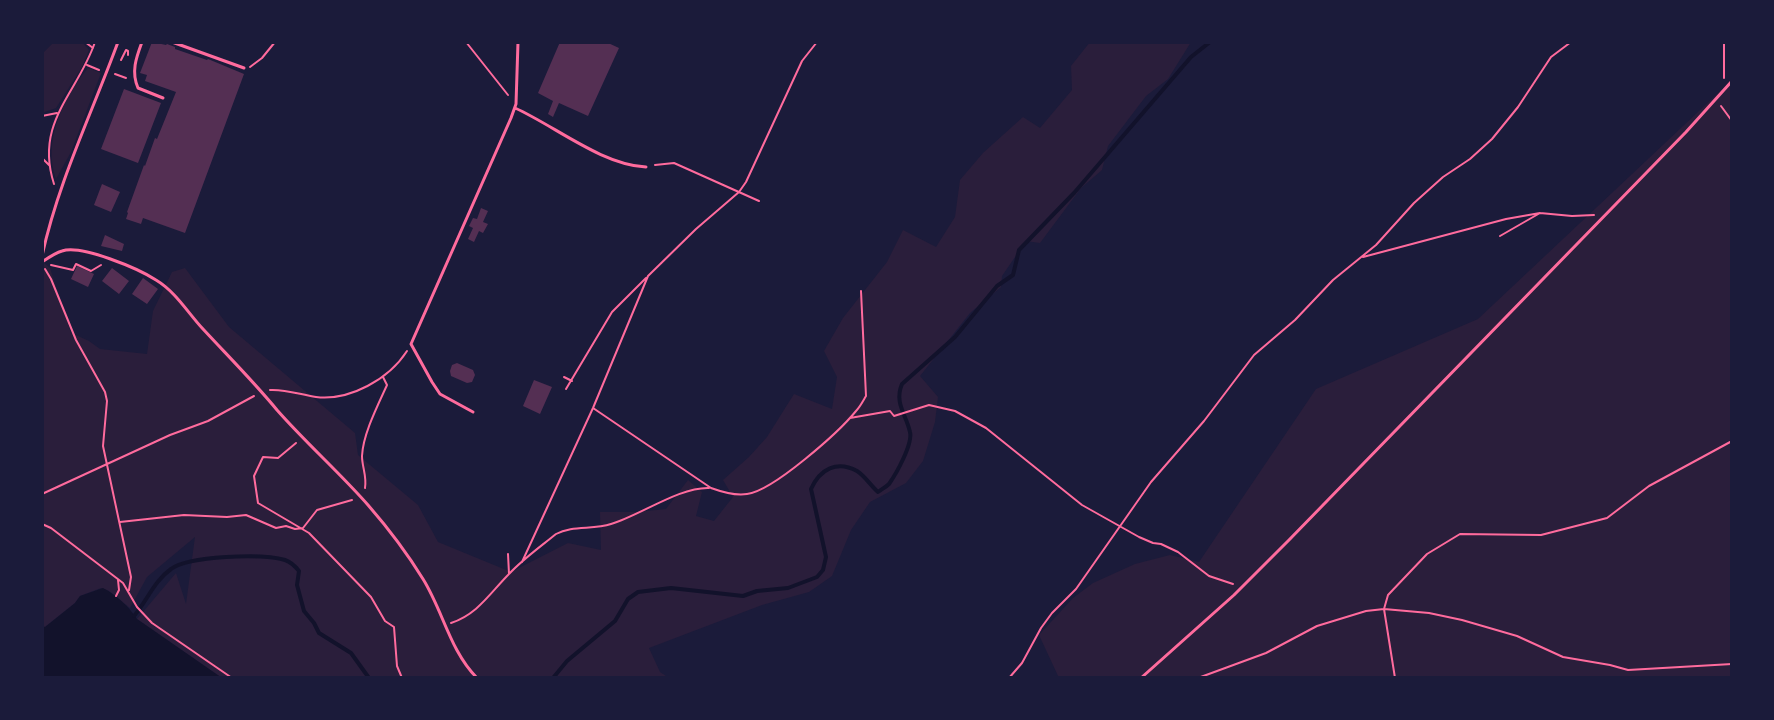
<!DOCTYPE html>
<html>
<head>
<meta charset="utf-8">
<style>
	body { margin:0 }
	#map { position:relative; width:1774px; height:720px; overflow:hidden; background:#1b1b3a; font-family:Rubik,sans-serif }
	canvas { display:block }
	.frame { position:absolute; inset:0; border:44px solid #1b1b3a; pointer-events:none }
</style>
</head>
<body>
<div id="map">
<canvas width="1774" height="720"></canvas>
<div class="frame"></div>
</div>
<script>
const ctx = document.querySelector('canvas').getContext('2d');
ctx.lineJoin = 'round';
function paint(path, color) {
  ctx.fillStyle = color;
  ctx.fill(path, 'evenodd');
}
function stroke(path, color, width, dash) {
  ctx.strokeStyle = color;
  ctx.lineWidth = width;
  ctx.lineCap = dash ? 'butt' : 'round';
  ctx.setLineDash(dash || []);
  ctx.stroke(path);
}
paint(new Path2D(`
	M 54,42 L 82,42 L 89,50 L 82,67 L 56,108 L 42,113 L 42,54 Z
	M 1090,42 L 1191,42 L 1168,79 L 1146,96 L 1108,146 L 1102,170 L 1081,188 L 1040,243 L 1026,241 L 1002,276 L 1001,287 L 970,313 L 920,376 L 938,397 L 935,422 L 923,461 L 906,483 L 870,502 L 851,530 L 832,576 L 809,592 L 762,605 L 649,648 L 660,672 L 669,678 L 222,678 L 137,619 L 176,573 L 186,604 L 195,537 L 147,577 L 130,608 L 109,591 L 101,588 L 80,596 L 75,603 L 45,627 L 42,626 L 42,261 L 50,268 L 71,333 L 89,341 L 100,349 L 147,354 L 153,311 L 172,272 L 185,268 L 229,327 L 355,433 L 358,455 L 418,505 L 438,542 L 511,572 L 568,543 L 601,550 L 600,512 L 637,512 L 666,509 L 688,480 L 702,492 L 696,516 L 714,521 L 733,497 L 723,480 L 749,457 L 767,437 L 794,394 L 832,409 L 837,377 L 824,351 L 843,318 L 887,262 L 903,230 L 936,247 L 955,217 L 960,180 L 983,153 L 1023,117 L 1040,128 L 1072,90 L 1071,66 Z
	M 88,68 L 101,73 L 71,152 L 56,179 C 42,141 64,97 88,68 Z
	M 1732,80 L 1732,678 L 1059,678 L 1039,635 L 1073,598 L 1093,583 L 1135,564 L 1170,555 L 1199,562 L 1316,389 L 1478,319 Z`), '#2a1e3b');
paint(new Path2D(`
	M 103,588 C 118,596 128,606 137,619 L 222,678 L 42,678 L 42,626 L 45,627 L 75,603 L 80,596 Z`), '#12122b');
stroke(new Path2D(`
	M 134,616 C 147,601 154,581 171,569 C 188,556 263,553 285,560 C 291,562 295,566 299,571 L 297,585 L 304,611 L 314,623 L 319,633 L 351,653 L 369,678
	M 553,678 L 567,661 L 615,621 L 628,599 L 638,592 L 671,588 L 743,596 L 757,591 L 788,588 L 817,577 L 823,570 L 826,557 L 811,489 C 820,469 837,460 857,471 C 865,476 871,486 878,492 C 882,489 886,487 889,484 C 896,474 913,444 910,432 C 906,414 894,403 902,384 L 955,337 L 997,286 L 1013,275 L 1019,250 L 1074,193 L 1191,57 L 1210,42`), '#12122b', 4);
paint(new Path2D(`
	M 152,42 L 166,45 L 167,44 L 175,47 L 175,49 L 207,60 L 208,59 L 244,74 L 185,233 L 143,218 L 141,224 L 126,219 L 128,213 L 127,212 L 144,165 L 145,166 L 155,138 L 157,139 L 176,92 L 145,81 L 147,75 L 140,73 Z
	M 560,42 L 606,42 L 619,48 L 588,116 L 559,103 L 553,117 L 548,114 L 553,101 L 538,93 Z
	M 124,89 L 161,103 L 138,163 L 101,149 Z
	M 102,184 L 120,192 L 111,212 L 94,205 Z
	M 481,208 L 488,211 L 483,222 L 488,224 L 483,233 L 479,231 L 474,242 L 468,239 L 473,228 L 469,226 L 473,218 L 477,219 Z
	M 105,235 L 124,244 L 122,251 L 101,246 Z
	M 77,266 L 94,274 L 88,287 L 71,279 Z
	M 112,268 L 129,281 L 119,294 L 102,281 Z
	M 143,278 L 158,289 L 147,304 L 132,294 Z
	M 457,363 L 473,370 L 475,375 L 472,382 L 467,383 L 451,376 L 450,371 L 452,365 Z
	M 534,380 L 552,387 L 540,414 L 523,406 Z`), '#542f53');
stroke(new Path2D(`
	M 85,42 L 93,48
	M 466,42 L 508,95
	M 121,60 L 126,50 L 128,51 L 128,55
	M 87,65 L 99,70
	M 250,67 L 262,58 L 275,42
	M 115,74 L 126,78
	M 1724,78 L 1724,42
	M 1721,106 L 1732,121
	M 42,116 L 57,113
	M 42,158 L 50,166
	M 655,165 L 674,163 L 759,201
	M 54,184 C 34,122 78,93 95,42
	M 1500,236 L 1540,213 L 1572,216 L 1594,215
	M 1363,257 L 1506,219 L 1540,213
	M 51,265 L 73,270 L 76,264 L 91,271 L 101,265
	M 45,269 L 51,279 L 76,340 L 105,392 L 107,401 L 103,446 L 131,577 L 129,590
	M 564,377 L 572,381
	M 566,389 L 612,312 L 646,278
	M 270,390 C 286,389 301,395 316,397 C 350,401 389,379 407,351
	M 593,408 L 711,488 C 722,492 735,496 747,494 C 773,491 839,432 856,411 C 860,407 863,401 866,396 L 861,291
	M 850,418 L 890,411 L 894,416 L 929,405 L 955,411 L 986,428 L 1082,505 L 1139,537 L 1153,543 L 1161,544 L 1178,552 L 1209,576 L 1233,584
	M 296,443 L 278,458 L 263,457 L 254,476 L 258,503 L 309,533 L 371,597 L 385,621 L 394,627 L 397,666 L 402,678
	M 365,488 C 367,476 362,467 362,456 C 363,434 378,405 387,385 L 383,377
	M 42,494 L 170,435 L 208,421 L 254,396
	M 120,522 L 184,515 L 227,517 L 246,515 L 276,528 L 286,526 L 295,529 L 303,528 L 317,510 L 352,500
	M 42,524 L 51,528 L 123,583 L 137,607 L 152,623 L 232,678
	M 508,554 L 509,574
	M 522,562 L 593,408 L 648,276 L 696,229 L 739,192 L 746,182 L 802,61 L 817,42
	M 116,596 L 119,590 L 118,580
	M 451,623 C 478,614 490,593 509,574 C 523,559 540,547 556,534 C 572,525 593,530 611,524 C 641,515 679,487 709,488
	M 1009,678 L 1022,663 L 1041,628 L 1052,613 L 1076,589 L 1151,482 L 1204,421 L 1254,355 L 1295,320 L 1333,280 L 1376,245 L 1414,203 L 1443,177 L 1470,159 L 1492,139 L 1518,107 L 1551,57 L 1571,42
	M 1198,678 L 1266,653 L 1317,626 L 1366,611 L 1384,609 L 1429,613 L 1462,620 L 1517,636 L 1563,657 L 1610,665 L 1628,670 L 1732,664
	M 1395,678 L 1384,609 L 1388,595 L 1427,554 L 1460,534 L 1541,535 L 1607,518 L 1649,486 L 1732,441`), '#ff6b9d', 2);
stroke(new Path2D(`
	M 142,42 C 136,58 131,72 138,88 L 163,98
	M 172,42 L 244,68
	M 515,108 C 555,126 602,165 646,167
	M 42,256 C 58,182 92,113 118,42
	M 42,262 C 48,258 55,253 62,251 C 81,244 139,269 156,280 C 176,292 188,313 203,329 C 228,356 254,382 277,410 C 306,443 339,472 368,505 C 388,528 407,553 423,579 C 443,611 450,651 477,678
	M 473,412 L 440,394 L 432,382 L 411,344 L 511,118 L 516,104 L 518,42
	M 1141,678 L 1234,595 L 1289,540 L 1686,132 L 1732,81`), '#ff6b9d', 3);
</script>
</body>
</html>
